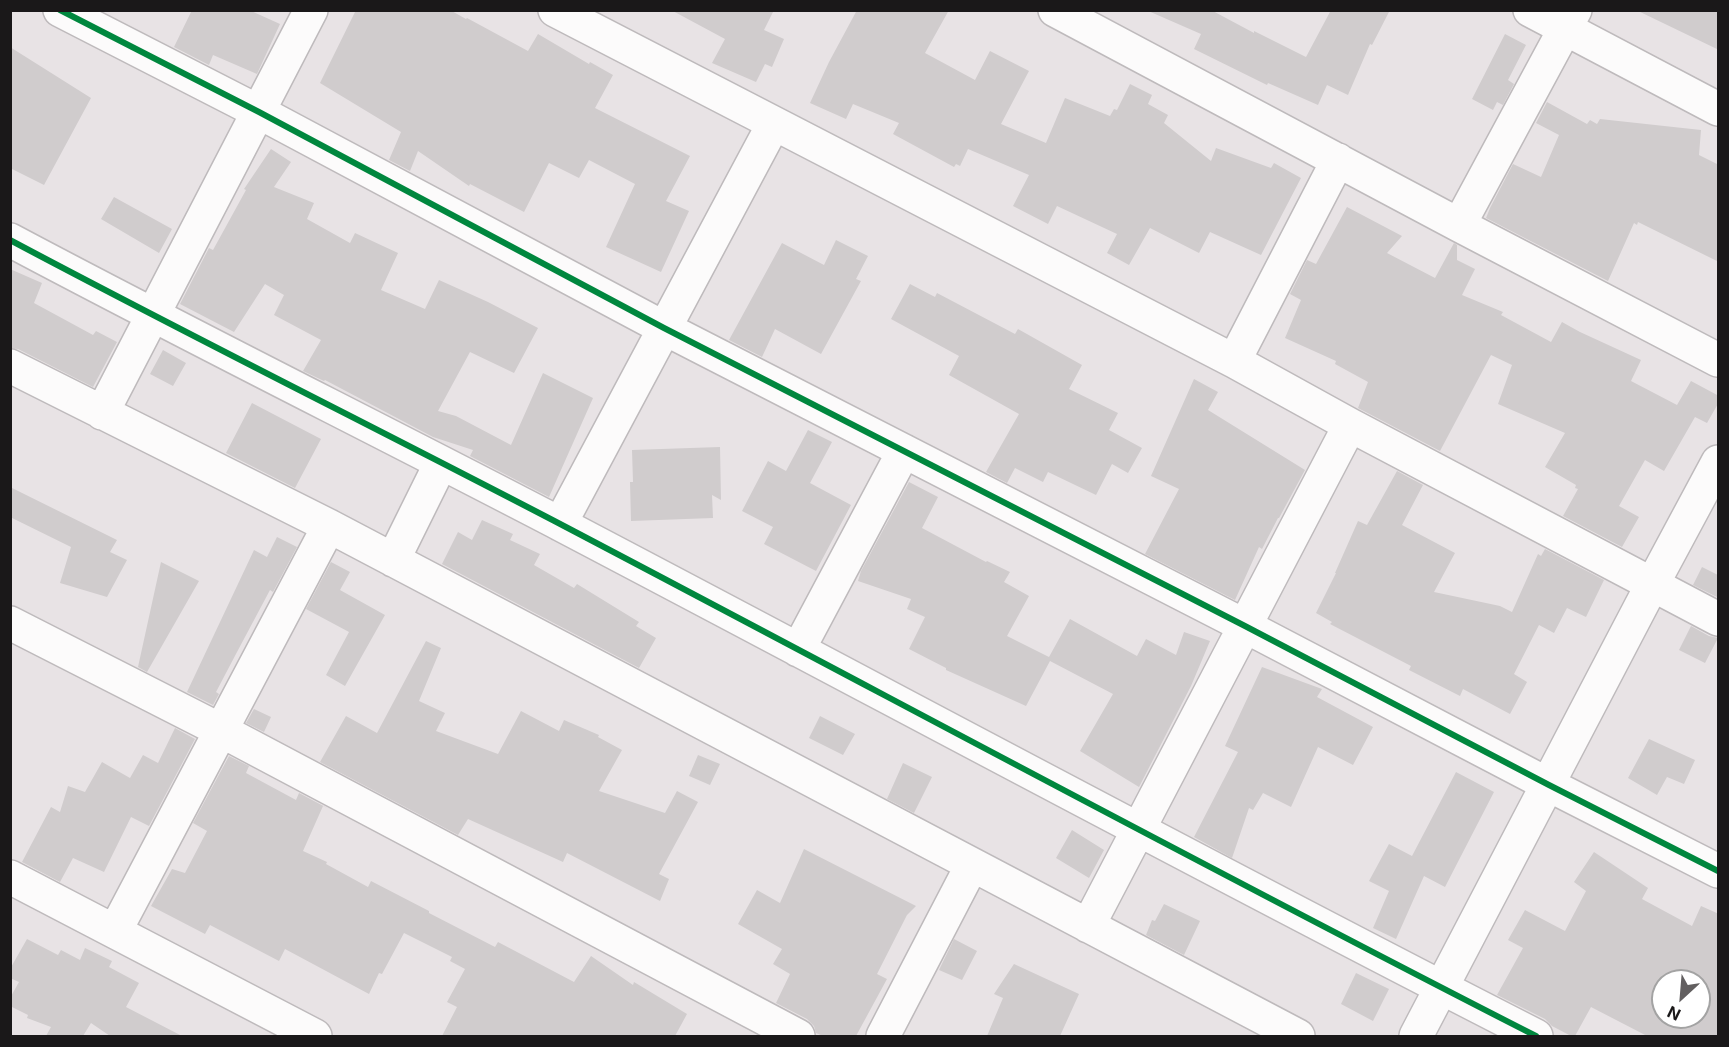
<!DOCTYPE html>
<html>
<head>
<meta charset="utf-8">
<style>
	body { margin:0 }
	#map { position:relative; width:1729px; height:1047px; overflow:hidden; background:#e8e3e5; font-family:Inter,sans-serif }
	canvas { display:block }
	.frame { position:absolute; inset:0; border:12px solid #1a1819; pointer-events:none }
	.north { position:absolute; left:1651px; top:969px; width:60px; height:60px; box-sizing:border-box; background:#fff; border:2px solid #a3a3a3; border-radius:50%; rotate:206deg; font-size:16px; font-weight:700; line-height:24px; text-align:center; color:#1a1819 }
	.north::after { content:''; display:block; margin:auto; width:21px; height:27px; background:#625f60; clip-path:polygon(50% 0,100% 100%,50% 72%,0 100%) }
</style>
</head>
<body>
<div id="map">
<canvas width="1729" height="1047"></canvas>
<div class="frame"></div>
<div class="north">N</div>
</div>
<script>
const ctx = document.querySelector('canvas').getContext('2d');
ctx.lineJoin = 'round';
function paint(path, color) {
  ctx.fillStyle = color;
  ctx.fill(path, 'evenodd');
}
function stroke(path, color, width, dash) {
  ctx.strokeStyle = color;
  ctx.lineWidth = width;
  ctx.lineCap = dash ? 'butt' : 'round';
  ctx.setLineDash(dash || []);
  ctx.stroke(path);
}
paint(new Path2D(`
	M 192,10 L 249,10 L 280,24 L 257,74 L 213,55 L 209,65 L 174,47 Z
	M 356,10 L 450,10 L 466,19 L 467,18 L 528,51 L 538,34 L 589,64 L 590,62 L 613,75 L 595,108 L 690,156 L 666,201 L 689,211 L 661,272 L 606,247 L 635,184 L 589,160 L 579,178 L 549,163 L 524,212 L 470,184 L 469,186 L 418,151 L 410,171 L 389,160 L 401,132 L 320,83 Z
	M 671,10 L 774,10 L 764,30 L 784,39 L 772,67 L 765,64 L 756,82 L 712,63 L 725,39 Z
	M 857,10 L 949,10 L 925,53 L 975,80 L 990,51 L 1029,71 L 1001,124 L 1046,143 L 1065,98 L 1110,116 L 1114,109 L 1117,110 L 1130,84 L 1152,95 L 1148,104 L 1168,115 L 1164,123 L 1211,161 L 1216,148 L 1271,168 L 1274,163 L 1301,178 L 1261,255 L 1210,232 L 1199,253 L 1150,228 L 1129,265 L 1107,253 L 1117,234 L 1057,206 L 1048,224 L 1013,206 L 1029,175 L 968,149 L 960,166 L 956,164 L 954,167 L 893,134 L 899,123 L 853,104 L 846,119 L 810,103 L 829,62 Z
	M 1146,10 L 1211,10 L 1254,33 L 1254,31 L 1306,57 L 1331,10 L 1390,10 L 1372,45 L 1370,44 L 1348,95 L 1327,85 L 1318,105 L 1268,83 L 1267,85 L 1194,49 L 1201,34 Z
	M 1636,10 L 1719,10 L 1719,50 Z
	M 1505,34 L 1526,45 L 1508,80 L 1514,84 L 1503,105 L 1497,102 L 1493,110 L 1472,99 Z
	M 10,47 L 91,98 L 44,185 L 10,168 Z
	M 1547,102 L 1587,124 L 1590,120 L 1597,124 L 1600,119 L 1701,130 L 1699,155 L 1719,165 L 1719,262 L 1638,222 L 1637,225 L 1634,223 L 1608,281 L 1486,218 L 1490,208 L 1513,164 L 1541,177 L 1559,135 L 1536,123 Z
	M 271,149 L 291,162 L 274,187 L 314,203 L 307,219 L 350,243 L 355,233 L 398,253 L 381,290 L 425,309 L 439,280 L 488,302 L 538,328 L 514,373 L 470,352 L 438,411 L 456,416 L 511,445 L 543,373 L 593,398 L 549,497 L 470,456 L 473,450 L 433,437 L 325,380 L 324,381 L 303,371 L 321,340 L 274,315 L 284,295 L 265,284 L 234,332 L 180,304 L 209,248 L 213,250 L 246,190 L 244,189 Z
	M 114,197 L 172,229 L 159,253 L 101,219 Z
	M 1347,207 L 1402,236 L 1387,253 L 1435,278 L 1454,243 L 1457,245 L 1457,260 L 1475,269 L 1462,295 L 1503,312 L 1501,315 L 1551,342 L 1562,322 L 1580,332 L 1641,360 L 1631,381 L 1677,405 L 1691,381 L 1719,396 L 1719,402 L 1707,423 L 1695,417 L 1664,471 L 1645,460 L 1619,506 L 1639,517 L 1622,547 L 1563,516 L 1578,489 L 1575,488 L 1576,485 L 1545,467 L 1565,433 L 1498,404 L 1512,365 L 1491,355 L 1440,451 L 1358,408 L 1368,382 L 1335,364 L 1336,361 L 1285,338 L 1301,300 L 1290,294 L 1307,260 L 1316,264 Z
	M 836,240 L 868,256 L 856,279 L 861,281 L 821,354 L 775,329 L 762,357 L 729,340 L 782,243 L 824,265 Z
	M 10,269 L 42,283 L 34,303 L 93,335 L 96,331 L 117,342 L 93,387 L 18,349 L 10,348 Z
	M 910,284 L 935,297 L 937,293 L 1015,334 L 1018,329 L 1082,365 L 1069,389 L 1118,413 L 1109,430 L 1142,448 L 1128,473 L 1112,464 L 1096,495 L 1048,472 L 1043,482 L 1015,468 L 1007,483 L 986,472 L 1019,414 L 949,375 L 959,356 L 891,319 Z
	M 163,350 L 186,363 L 173,386 L 150,374 Z
	M 1194,379 L 1218,392 L 1208,410 L 1305,470 L 1279,518 L 1278,518 L 1262,549 L 1259,547 L 1235,600 L 1145,554 L 1179,489 L 1151,476 Z
	M 252,403 L 321,439 L 295,488 L 226,453 Z
	M 808,430 L 832,442 L 810,483 L 851,505 L 816,571 L 764,544 L 773,527 L 742,511 L 768,461 L 786,471 Z
	M 720,447 L 721,500 L 712,495 L 713,518 L 631,521 L 630,482 L 633,482 L 632,450 Z
	M 1397,471 L 1423,485 L 1402,525 L 1455,553 L 1434,592 L 1500,606 L 1512,612 L 1538,554 L 1541,556 L 1545,549 L 1604,580 L 1586,617 L 1567,608 L 1554,633 L 1539,625 L 1514,674 L 1527,682 L 1510,714 L 1463,689 L 1460,696 L 1409,670 L 1411,666 L 1330,624 L 1332,622 L 1316,613 L 1336,573 L 1335,573 L 1358,521 L 1367,525 Z
	M 909,482 L 938,497 L 922,528 L 986,562 L 987,561 L 1010,572 L 1004,582 L 1029,596 L 1007,636 L 1049,657 L 1070,619 L 1137,656 L 1146,639 L 1176,655 L 1184,632 L 1210,641 L 1191,686 L 1139,787 L 1080,751 L 1113,694 L 1050,661 L 1026,706 L 946,670 L 946,668 L 909,649 L 925,617 L 907,609 L 911,599 L 858,581 L 861,571 Z
	M 10,487 L 117,540 L 110,552 L 127,560 L 107,597 L 60,583 L 71,547 L 10,517 Z
	M 482,520 L 513,534 L 510,540 L 540,554 L 534,565 L 574,588 L 577,584 L 639,622 L 636,626 L 656,638 L 639,668 L 442,564 L 458,532 L 472,540 Z
	M 277,537 L 297,547 L 273,592 L 270,590 L 237,652 L 216,692 L 219,694 L 213,705 L 187,692 L 254,550 L 267,557 Z
	M 161,562 L 199,581 L 147,672 L 138,667 Z
	M 331,562 L 350,572 L 340,590 L 385,615 L 345,686 L 326,675 L 349,632 L 306,609 Z
	M 1702,567 L 1718,575 L 1719,574 L 1719,598 L 1693,585 Z
	M 1691,626 L 1709,636 L 1718,638 L 1705,663 L 1679,650 Z
	M 426,641 L 441,648 L 419,701 L 445,713 L 436,731 L 498,754 L 521,711 L 559,731 L 564,720 L 599,735 L 598,737 L 622,750 L 599,791 L 665,813 L 677,791 L 698,802 L 659,874 L 669,879 L 660,901 L 567,853 L 563,862 L 468,819 L 458,835 L 320,762 L 346,716 L 377,733 Z
	M 1262,667 L 1322,689 L 1317,697 L 1373,727 L 1353,765 L 1318,747 L 1291,807 L 1263,793 L 1253,810 L 1249,808 L 1232,858 L 1194,837 L 1238,752 L 1225,746 Z
	M 254,709 L 271,717 L 264,732 L 246,723 Z
	M 820,716 L 855,734 L 843,755 L 809,738 Z
	M 175,728 L 195,739 L 149,826 L 131,817 L 104,872 L 73,858 L 60,882 L 22,862 L 51,807 L 60,812 L 68,786 L 85,792 L 102,762 L 130,778 L 143,755 L 158,763 Z
	M 1649,739 L 1695,760 L 1684,784 L 1667,777 L 1657,795 L 1628,778 Z
	M 698,755 L 720,764 L 710,785 L 689,776 Z
	M 229,756 L 249,766 L 246,773 L 296,800 L 299,793 L 329,809 L 323,806 L 303,851 L 327,862 L 326,864 L 368,887 L 371,881 L 429,911 L 429,913 L 495,947 L 498,942 L 574,982 L 591,956 L 633,985 L 634,982 L 687,1014 L 675,1036 L 442,1036 L 457,1007 L 447,1002 L 465,969 L 450,961 L 452,957 L 404,933 L 382,974 L 379,973 L 369,994 L 285,949 L 279,961 L 210,925 L 205,934 L 151,906 L 172,869 L 185,873 L 207,831 L 193,823 Z
	M 903,763 L 932,777 L 914,813 L 887,799 Z
	M 1456,772 L 1494,792 L 1445,887 L 1424,876 L 1396,939 L 1373,928 L 1389,891 L 1369,881 L 1389,844 L 1412,856 Z
	M 1072,830 L 1104,850 L 1089,878 L 1056,858 Z
	M 804,849 L 916,906 L 907,915 L 877,974 L 887,979 L 856,1036 L 823,1036 L 816,1033 L 814,1026 L 807,1019 L 776,1003 L 790,974 L 773,964 L 782,949 L 738,924 L 757,890 L 780,903 Z
	M 1594,852 L 1648,888 L 1642,899 L 1692,926 L 1701,906 L 1719,914 L 1719,1036 L 1647,1036 L 1591,1007 L 1575,1036 L 1571,1036 L 1552,1026 L 1545,1019 L 1497,995 L 1523,948 L 1508,940 L 1525,910 L 1565,931 L 1586,891 L 1574,882 ZM 1663,981 L 1699,981 L 1699,1017 L 1663,1017 Z
	M 1164,904 L 1200,921 L 1184,955 L 1146,935 L 1152,920 L 1155,921 Z
	M 27,939 L 58,955 L 61,950 L 80,960 L 85,948 L 112,961 L 109,967 L 139,983 L 126,1007 L 182,1036 L 110,1036 L 91,1023 L 83,1036 L 46,1036 L 51,1027 L 27,1018 L 28,1015 L 10,1006 L 10,998 L 19,982 L 10,978 L 10,969 Z
	M 954,939 L 977,951 L 962,980 L 939,970 Z
	M 1014,964 L 1079,994 L 1060,1036 L 987,1036 L 1003,998 L 994,994 Z
	M 1356,973 L 1389,989 L 1373,1021 L 1341,1004 Z`), '#d0cccd');
const minor = new Path2D(`
	M 60,10 L 259,112 L 664,328 L 1245,626 L 1549,785 L 1718,871
	M 555,10 L 1234,361 L 1350,425 L 1718,619
	M 1055,10 L 1459,225 L 1718,360
	M 1530,10 L 1718,109
	M 1459,225 L 1575,10
	M 10,240 C 194,338 380,430 564,526 C 888,696 1210,870 1536,1036
	M 1234,361 L 1338,160
	M 10,366 L 329,526 L 1298,1036
	M 102,413 L 311,10
	M 560,524 L 773,125
	M 393,560 L 441,463
	M 10,623 L 222,731 L 798,1036
	M 798,650 L 904,451
	M 10,877 L 315,1036
	M 1088,926 L 1350,425
	M 115,931 L 329,526
	M 883,1036 L 972,865
	M 1416,1036 L 1652,585 L 1718,462`);
stroke(minor, '#bebabc', 36);
stroke(minor, '#fcfbfb', 33);
stroke(new Path2D(`
	M 60,10 L 259,112 L 664,328 L 1245,626 L 1549,785 L 1718,871
	M 10,240 C 194,338 380,430 564,526 C 888,696 1210,870 1536,1036`), '#00873e', 6);
</script>
</body>
</html>
